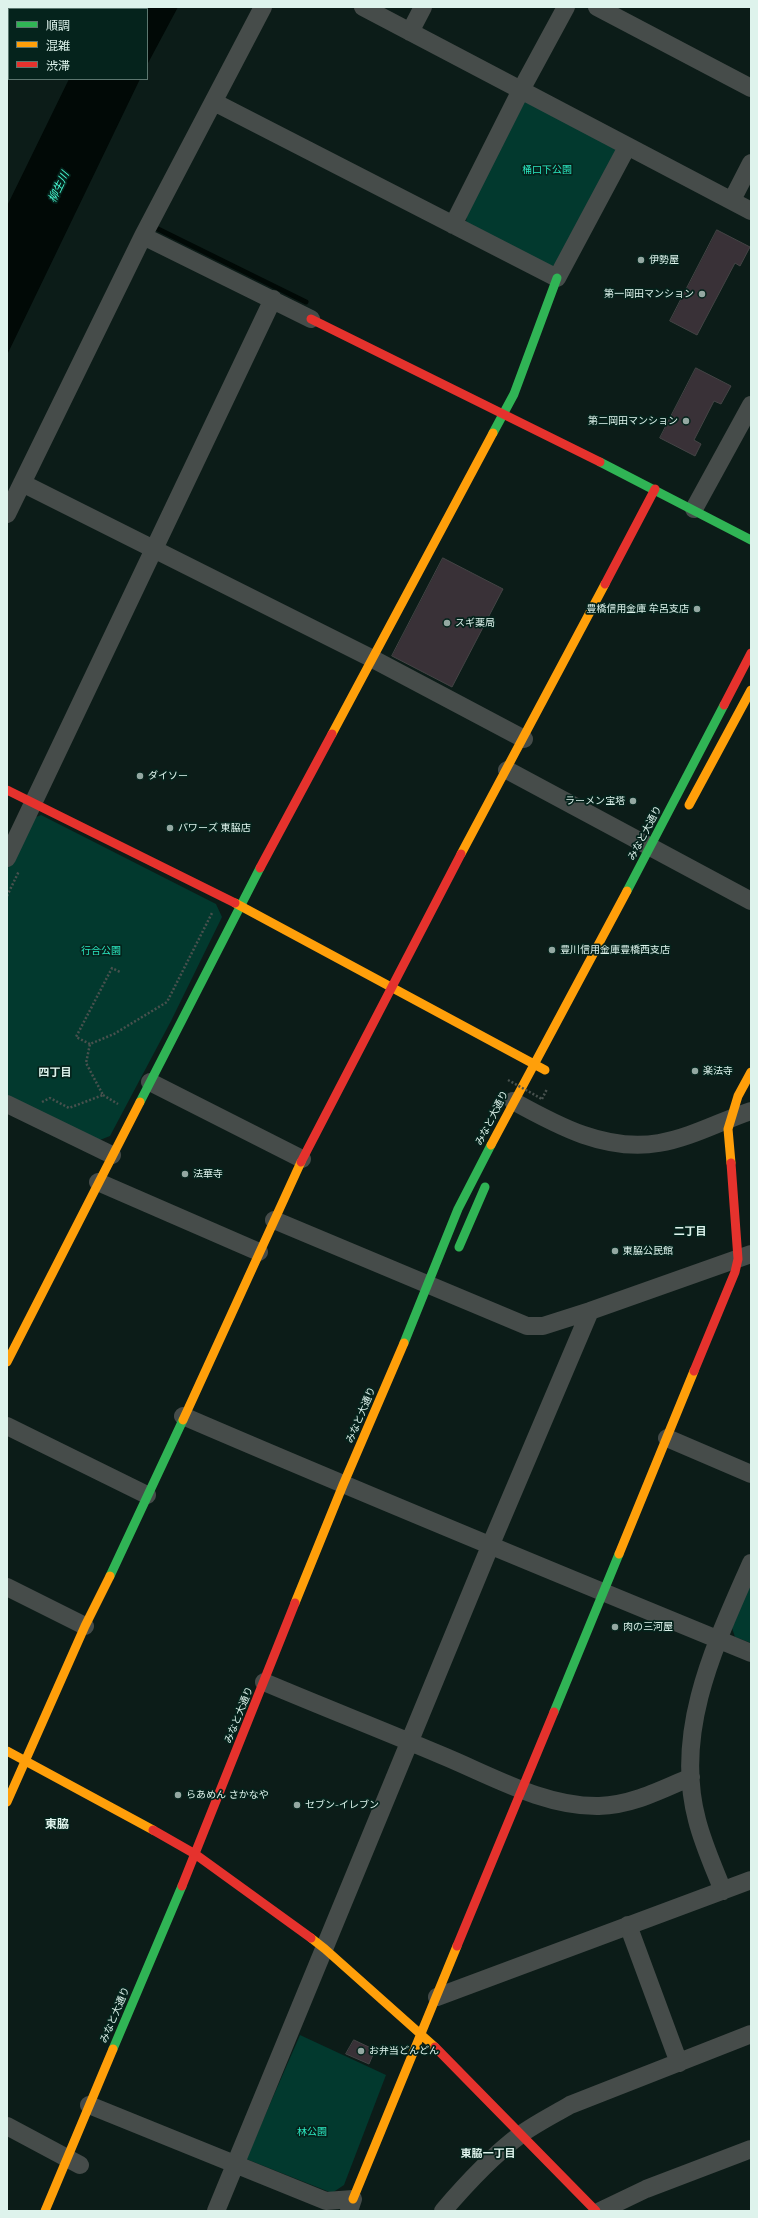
<!DOCTYPE html>
<html>
<head>
<meta charset="utf-8">
<style>
	body { margin:0 }
	#map { position:relative; width:758px; height:2218px; overflow:hidden; background:#0c1c18; font-family:Quicksand,"Noto Sans JP",sans-serif }
	canvas { display:block }
	.frame { position:absolute; inset:0; border:8px solid #def3ec; pointer-events:none }
	.legend { position:absolute; left:8px; top:8px; width:140px; height:72px; box-sizing:border-box; background:#05231c; border:1px solid #5c766f; margin:0; padding:5px 7px; list-style:none; font-size:12px; color:#def3ec }
	.legend li { display:flex; align-items:center; gap:8px; height:20px }
	.legend b { width:20px; border:1px solid #5c766f }
</style>
</head>
<body>
<div id="map">
<canvas width="758" height="2218"></canvas>
<div class="frame"></div>
<ul class="legend">
<li><b style="height:5px;background:#30b455"></b>順調</li>
<li><b style="height:5px;background:#ff9f0a"></b>混雑</li>
<li><b style="height:5px;background:#e5322d"></b>渋滞</li>
</ul>
</div>
<script>
const ctx = document.querySelector('canvas').getContext('2d');
ctx.lineJoin = 'round';
function paint(path, color) {
  ctx.fillStyle = color;
  ctx.fill(path, 'evenodd');
}
function stroke(path, color, width, dash) {
  ctx.strokeStyle = color;
  ctx.lineWidth = width;
  ctx.lineCap = dash ? 'butt' : 'round';
  ctx.setLineDash(dash || []);
  ctx.stroke(path);
}
function drawText(font, color, halo, rows, align = 'center') {
  ctx.font = font + ' Quicksand,"Noto Sans JP",sans-serif';
  ctx.lineWidth = 3.5;
  ctx.setLineDash([]);
  ctx.textBaseline = 'middle';
  ctx.strokeStyle = halo;
  ctx.fillStyle = color;
  for (const [text, x, y, turn = 0] of rows) {
    ctx.save();
    ctx.translate(x, y);
    ctx.rotate((+turn || 0) * Math.PI / 180);
    ctx.textAlign = isNaN(turn) ? turn : align;
    if (halo) ctx.strokeText(text, 0, 0);
    ctx.fillText(text, 0, 0);
    ctx.restore();
  }
}
paint(new Path2D(`
	M 530,99 L 617,150 L 559,261 L 552,267 L 466,222 L 467,215 L 523,102 Z
	M 41,815 L 216,904 L 222,917 L 171,1021 L 110,1136 L 100,1140 L 7,1096 L 7,870 L 31,819 Z
	M 751,1581 L 751,1643 L 735,1637 L 732,1628 Z
	M 300,2035 L 386,2075 L 344,2185 L 332,2193 L 246,2159 Z`), '#02392e');
paint(new Path2D(`
	M 103,7 L 178,7 L 147,65 L 147,9 L 102,9 Z
	M 69,79 L 140,79 L 7,355 L 7,206 Z`), '#010906');
stroke(new Path2D(`
	M 158,229 L 306,302`), '#010906', 5);
const building = new Path2D(`
	M 717,230 L 750,247 L 740,266 L 735,263 L 697,335 L 670,321 Z
	M 696,368 L 731,386 L 721,404 L 714,401 L 694,440 L 701,444 L 695,456 L 660,438 Z
	M 443,558 L 503,589 L 452,687 L 392,656 Z
	M 354,2040 L 375,2050 L 369,2064 L 346,2054 Z`);
paint(building, '#393137');
stroke(building, '#444445', 1);
stroke(new Path2D(`
	M 7,896 L 19,871
	M 90,1044 L 76,1037 L 112,968 L 120,972
	M 103,1095 L 118,1104
	M 542,1099 L 547,1089
	M 42,1102 L 50,1098 L 69,1108 L 103,1095 L 86,1063 L 90,1044 L 114,1034 L 167,1002 L 212,913`), '#48514e', 2.5, [2, 2]);
stroke(new Path2D(`
	M 363,7 L 751,211
	M 597,7 L 751,88
	M 33,9 L 34,7
	M 410,32 L 423,7
	M 7,64 L 9,60
	M 214,102 L 557,278 L 627,147
	M 732,200 L 751,163
	M 453,225 L 521,90 L 566,7
	M 143,236 L 311,319
	M 22,483 L 373,659 L 524,739
	M 694,509 L 751,405
	M 7,514 L 143,236 L 263,7
	M 507,770 L 751,901
	M 7,858 L 273,299
	M 150,1082 L 302,1159
	M 513,1101 C 558,1126 606,1152 659,1143 C 690,1138 721,1121 751,1111
	M 7,1104 L 112,1155
	M 98,1182 L 259,1252
	M 274,1220 L 527,1326 L 543,1326 L 590,1311 L 751,1254
	M 183,1416 C 371,1497 561,1575 751,1653
	M 7,1426 L 147,1495
	M 667,1438 L 751,1474
	M 7,1587 L 85,1626
	M 264,1682 C 323,1707 382,1730 441,1755 C 490,1775 544,1807 599,1806 C 632,1805 661,1790 691,1777
	M 723,1891 C 714,1868 703,1844 697,1820 C 673,1730 716,1643 751,1563
	M 628,1925 L 679,2063
	M 437,1997 L 751,1880
	M 89,2105 L 326,2201 L 353,2199 L 349,2211
	M 7,2126 L 80,2165
	M 216,2211 L 491,1544 L 590,1311
	M 443,2211 C 466,2184 491,2157 520,2135 C 535,2124 553,2115 570,2105 L 751,2034
	M 600,2211 L 646,2189 L 751,2149`), '#464c4a', 18);
stroke(new Path2D(`
	M 493,433 L 514,394 L 557,278
	M 600,462 L 751,540
	M 627,891 L 724,705
	M 140,1102 L 260,868
	M 459,1247 L 485,1187
	M 404,1343 L 458,1209 L 491,1145
	M 110,1576 L 183,1420
	M 554,1712 L 619,1554
	M 113,2049 L 182,1886`), '#30b455', 9);
stroke(new Path2D(`
	M 332,734 L 493,433
	M 689,805 L 751,690
	M 461,854 L 605,584
	M 235,903 L 545,1070
	M 491,1145 L 627,891
	M 731,1163 L 728,1129 L 738,1096 L 751,1072
	M 7,1362 L 140,1102
	M 183,1420 L 301,1162
	M 619,1554 L 694,1371
	M 295,1603 L 343,1485 L 404,1343
	M 7,1751 L 153,1830
	M 7,1802 L 85,1626 L 110,1576
	M 311,1938 L 325,1949 L 435,2047
	M 353,2199 L 457,1946
	M 45,2211 L 113,2049`), '#ff9f0a', 9);
stroke(new Path2D(`
	M 311,319 L 600,462
	M 605,584 L 655,489
	M 724,705 L 751,653
	M 7,790 L 235,903
	M 260,868 L 332,734
	M 301,1162 L 461,854
	M 694,1371 L 735,1272 L 738,1259 L 731,1163
	M 153,1830 L 195,1854 L 311,1938
	M 182,1886 L 295,1603
	M 457,1946 L 554,1712
	M 435,2047 L 596,2211`), '#e5322d', 9);
stroke(new Path2D(`
	M 508,1080 L 542,1099`), '#48514e', 2.5, [2, 2]);
for (const [x, y, r, color] of [
	[641,260,4,"#94a8a2"],
	[702,294,4,"#94a8a2"],
	[686,421,4,"#94a8a2"],
	[697,609,4,"#94a8a2"],
	[447,623,4,"#94a8a2"],
	[140,776,4,"#94a8a2"],
	[633,801,4,"#94a8a2"],
	[170,828,4,"#94a8a2"],
	[552,950,4,"#94a8a2"],
	[695,1071,4,"#94a8a2"],
	[185,1174,4,"#94a8a2"],
	[615,1251,4,"#94a8a2"],
	[615,1627,4,"#94a8a2"],
	[178,1795,4,"#94a8a2"],
	[297,1805,4,"#94a8a2"],
	[361,2051,4,"#94a8a2"]
]) {
  const dot = new Path2D();
  dot.arc(x, y, r, 0, 2 * Math.PI);
  ctx.fillStyle = color;
  ctx.fill(dot);
  stroke(dot, '#05231c', 1.5);
}
drawText('10px', '#2be8c1', '#05231c', [
	["桶口下公園",547,170],
	["行合公園",101,951],
	["林公園",312,2132]
]);
drawText('10px', '#def3ec', '#05231c', [
	["伊勢屋",649,260],
	["第一岡田マンション",694,294,"right"],
	["第二岡田マンション",678,421,"right"],
	["豊橋信用金庫 牟呂支店",689,609,"right"],
	["スギ薬局",455,623],
	["ダイソー",148,776],
	["ラーメン宝塔",625,801,"right"],
	["パワーズ 東脇店",178,828],
	["豊川信用金庫豊橋西支店",560,950],
	["楽法寺",703,1071],
	["法華寺",193,1174],
	["東脇公民館",623,1251],
	["肉の三河屋",623,1627],
	["らあめん さかなや",186,1795],
	["セブン-イレブン",305,1805],
	["お弁当どんどん",369,2051]
], 'left');
drawText('10px', '#def3ec', '#05231c', [
	["みなと大通り",645,833,-62],
	["みなと大通り",492,1118,-63],
	["みなと大通り",361,1415,-67],
	["みなと大通り",239,1715,-68],
	["みなと大通り",115,2015,-67]
]);
drawText('italic 11px', '#48f9d2', '#05231c', [
	["柳生川",59,187,-64]
]);
drawText('bold 11px', '#def3ec', '#05231c', [
	["四丁目",55,1073],
	["二丁目",690,1232],
	["東脇一丁目",488,2154]
]);
drawText('bold 12px', '#def3ec', '#05231c', [
	["東脇",57,1824]
]);
</script>
</body>
</html>
